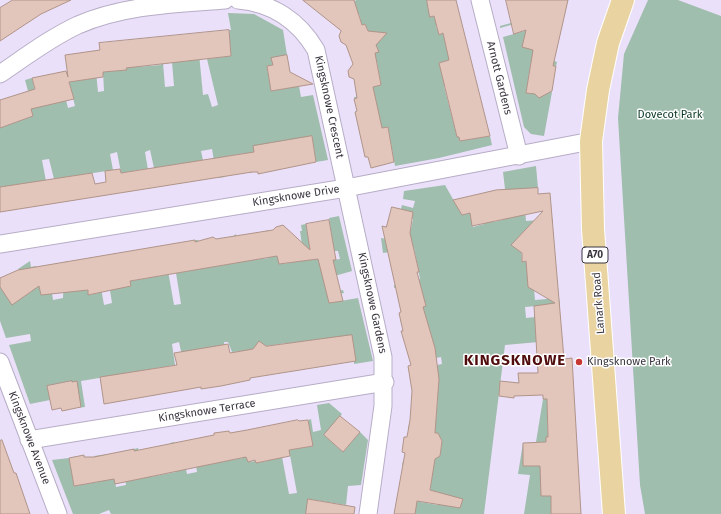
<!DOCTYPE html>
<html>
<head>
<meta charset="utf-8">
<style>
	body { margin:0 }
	canvas { display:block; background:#eae0fa }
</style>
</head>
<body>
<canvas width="721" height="514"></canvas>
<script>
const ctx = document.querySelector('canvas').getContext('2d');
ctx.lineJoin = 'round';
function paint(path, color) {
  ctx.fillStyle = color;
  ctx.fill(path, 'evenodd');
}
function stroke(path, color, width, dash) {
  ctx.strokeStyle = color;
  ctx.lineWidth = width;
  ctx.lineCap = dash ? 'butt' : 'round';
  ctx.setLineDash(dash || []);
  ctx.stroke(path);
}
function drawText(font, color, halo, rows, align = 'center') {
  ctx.font = font + ' "Fira Sans",sans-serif';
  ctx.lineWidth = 3;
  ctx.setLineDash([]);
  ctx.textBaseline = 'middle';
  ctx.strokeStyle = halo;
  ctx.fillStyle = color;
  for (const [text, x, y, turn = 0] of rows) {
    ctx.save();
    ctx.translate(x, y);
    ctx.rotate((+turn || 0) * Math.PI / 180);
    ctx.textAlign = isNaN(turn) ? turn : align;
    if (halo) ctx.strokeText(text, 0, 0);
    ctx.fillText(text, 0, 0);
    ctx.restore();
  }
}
paint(new Path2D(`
	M 356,0 L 427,0 L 430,17 L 458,11 L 442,24 L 436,26 L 439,34 L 443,33 L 450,60 L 439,63 L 442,73 L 456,83 L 444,86 L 457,137 L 459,137 L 460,141 L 490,136 L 492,145 L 439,158 L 395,166 L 388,127 L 362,133 L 354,97 L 357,97 L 356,90 L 381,85 L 377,62 L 356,60 L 378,52 L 365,24 L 362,25 L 359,14 L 338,28 L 335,25 Z
	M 528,0 L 547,0 L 555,55 L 554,61 L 557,62 L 556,66 L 531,62 L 526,93 C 536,94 542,90 552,92 L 544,136 L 531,134 L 524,127 L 503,37 L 528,30 L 525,21 L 500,28 L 500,26 L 511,23 Z
	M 648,0 L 678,0 L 721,16 L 721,514 L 645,514 L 640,485 L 618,118 L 624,54 Z
	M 228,13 L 254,14 L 283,30 L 287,55 L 272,58 L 273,65 L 267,66 L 271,91 L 299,86 L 301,97 L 313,95 L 328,160 L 316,162 L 312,136 L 250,159 L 252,173 L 250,173 L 246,153 L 223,157 L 225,177 L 217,178 L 212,149 L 201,151 L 203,160 L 182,168 L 184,183 L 182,183 L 179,164 L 154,168 L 150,150 L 145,152 L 151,188 L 148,189 L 145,169 L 121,173 L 117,152 L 110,154 L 113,170 L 54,179 L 49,159 L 42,160 L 46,181 L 14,210 L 10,186 L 0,187 L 0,128 L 33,116 L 25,92 L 28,91 L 25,80 L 32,78 L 38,107 L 59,72 L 68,108 L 75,106 L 69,82 L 94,78 L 90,51 L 94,51 L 98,92 L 104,91 L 103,72 L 127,69 L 124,44 L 135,53 L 137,67 L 161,65 L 159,40 L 161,39 L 165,87 L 174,86 L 172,62 L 197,33 L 203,95 L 208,94 L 212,107 L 218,105 L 207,59 L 231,56 L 229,30 L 231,30 Z
	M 536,166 L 538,188 L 523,189 L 526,221 L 553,219 L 553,224 L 541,224 L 521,248 L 522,262 L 556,259 L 556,261 L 540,262 L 534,289 L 535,300 L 559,298 L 560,304 L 525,307 L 526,318 L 535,317 L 536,334 L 550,341 L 505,345 L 484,514 L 415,514 L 416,504 L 396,501 L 397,498 L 438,505 L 446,495 L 430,492 L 433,470 L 402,465 L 403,461 L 417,463 L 440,456 L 442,441 L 440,437 L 433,436 L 434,433 L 408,428 L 409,424 L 421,426 L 422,418 L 436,419 L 438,395 L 412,393 L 437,365 L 442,364 L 441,357 L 436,358 L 425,316 L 401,323 L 400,320 L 414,318 L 423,307 L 419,281 L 394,288 L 394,285 L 420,279 L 414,248 L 383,253 L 381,238 L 408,243 L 413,219 L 403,217 L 401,209 L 402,205 L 413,208 L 415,201 L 403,199 L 404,191 L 445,185 L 462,215 L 470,213 L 473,227 L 484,224 L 483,218 L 493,216 L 494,222 L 502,220 L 505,189 L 503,172 Z
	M 339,216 L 352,271 L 324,279 L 331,292 L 343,290 L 344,293 L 328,296 L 329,303 L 358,298 L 373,361 L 354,364 L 354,361 L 356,361 L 288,345 L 293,371 L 290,372 L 286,343 L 252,349 L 253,352 L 245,351 L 232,352 L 228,342 L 224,342 L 225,349 C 208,347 198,349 182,356 L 179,342 L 172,344 L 175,365 L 151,369 L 155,395 L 153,396 L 150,379 L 116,402 L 113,384 L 105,377 L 81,381 L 85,407 L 77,408 L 71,381 L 47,386 L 50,400 L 30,404 L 9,345 L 31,341 L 30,334 L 6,338 L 0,321 L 0,287 L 12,304 L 32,291 L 18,269 L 30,261 L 31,267 L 36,266 L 41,295 L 52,293 L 53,300 L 63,298 L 64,262 L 69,261 L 74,290 L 87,288 L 89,295 L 98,293 L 96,259 L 104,305 L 112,303 L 109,284 L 119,288 L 131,286 L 130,281 L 166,275 L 162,248 L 164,248 L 174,305 L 181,304 L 176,273 L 200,269 L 195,240 L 198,240 L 212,267 L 236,263 L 232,237 L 236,234 L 238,248 L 245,261 L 269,258 L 265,231 L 268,230 L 270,242 L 275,242 L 279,264 L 289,263 L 303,252 L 300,231 L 302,231 L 301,225 L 306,224 L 312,260 L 326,258 L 326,261 L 340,259 L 338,251 L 334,251 L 329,218 Z
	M 543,399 L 547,399 L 548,437 L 546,437 L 546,442 L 536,442 Z
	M 329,403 L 342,414 L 324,435 L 343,452 L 360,432 L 368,440 L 361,485 L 348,486 L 346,505 L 308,499 L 306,514 L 111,514 L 109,510 L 99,514 L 73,514 L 52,460 L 69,458 L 74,486 L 98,482 L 94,456 L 109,454 L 116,487 L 126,485 L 125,478 L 139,475 L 134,449 L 138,448 L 140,456 L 150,477 L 176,472 L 170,443 L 174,442 L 177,457 L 183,456 L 187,474 L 197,472 L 196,466 L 209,464 L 204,437 L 207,436 L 210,451 L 219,462 L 243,458 L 241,431 L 248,462 L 256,461 L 256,463 L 267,461 L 276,425 L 289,494 L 297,493 L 289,450 L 313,446 L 308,420 L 311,419 L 313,432 L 321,430 L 317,405 Z
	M 523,443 L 523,466 L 548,466 L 541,486 L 541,496 L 552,496 L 551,514 L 524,514 L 530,475 L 518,474 Z`), '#a0bead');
const building = new Path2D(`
	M 13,0 L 71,0 L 41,14 L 0,41 L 0,8 Z
	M 303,0 L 354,0 L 362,25 L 365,24 L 368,31 L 387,33 L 376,45 L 379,52 L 375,53 L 381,85 L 373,87 L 382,128 L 388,127 L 394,162 L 371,168 L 368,157 L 365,157 L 355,112 L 357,111 L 354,99 L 357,98 L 354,79 L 349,77 L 348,71 L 353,64 L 346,45 L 341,42 L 339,36 L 341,31 Z
	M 427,0 L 456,0 L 490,136 L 460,141 L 459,137 L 457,137 L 439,63 L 449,60 L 443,33 L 439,35 L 434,16 L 430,17 Z
	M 506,0 L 568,0 L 553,66 L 556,66 L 552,91 L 539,98 L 535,94 L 526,93 L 533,50 L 522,47 L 526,30 L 514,34 Z
	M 229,30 L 231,56 L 126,68 L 127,70 L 103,72 L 103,77 L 69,82 L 74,99 L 31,109 L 33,116 L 0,128 L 0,100 L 35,89 L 32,78 L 66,71 L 68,77 L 65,55 L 100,50 L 99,43 Z
	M 287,55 L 290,72 L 313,84 L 271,91 L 267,66 L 273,65 L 271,58 Z
	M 312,136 L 316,162 L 258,174 L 258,172 L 252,172 L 0,212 L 0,187 L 92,173 L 95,184 L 106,182 L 105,171 L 120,169 L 121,173 L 254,152 L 253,146 Z
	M 538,188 L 538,194 L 550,193 L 564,359 L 572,358 L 581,514 L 551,514 L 551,496 L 541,496 L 540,466 L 523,466 L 523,443 L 546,442 L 546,437 L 548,437 L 547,399 L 543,399 L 543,395 L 514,396 L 514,398 L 499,396 L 500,381 L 519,383 L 518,373 L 538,373 L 534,306 L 555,303 L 528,287 L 526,261 L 522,262 L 522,253 L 511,245 L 543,211 L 472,226 L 470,213 L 462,215 L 453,200 L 496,190 Z
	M 392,207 L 413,212 L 410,233 L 419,272 L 417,272 L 426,306 L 423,307 L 435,348 L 439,379 L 435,433 L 438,433 L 442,441 L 440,456 L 435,459 L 430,490 L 463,499 L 460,508 L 417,501 L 415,514 L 394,514 L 405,453 L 402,452 L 404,437 L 407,437 L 410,420 L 412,391 L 408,366 L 411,365 L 401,331 L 403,331 L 399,313 L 401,312 L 382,226 L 386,227 Z
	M 329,220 L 336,260 L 333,260 L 343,301 L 329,303 L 318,259 L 279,264 L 277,256 L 130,281 L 131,286 L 88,295 L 88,290 L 41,295 L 39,286 L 12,305 L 0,287 L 0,278 L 18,270 L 195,240 L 195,242 L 213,237 L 216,239 L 273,230 L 276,227 L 283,225 L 310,250 L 306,224 Z
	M 352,335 L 356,361 L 250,378 L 250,380 L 221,386 L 201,389 L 201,387 L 104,404 L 100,377 L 177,365 L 174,353 L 228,344 L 230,353 L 253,349 L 259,341 L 266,346 Z
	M 72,381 L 72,382 L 77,381 L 81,407 L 62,411 L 61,408 L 52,410 L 47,386 Z
	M 340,416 L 360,432 L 343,452 L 324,435 Z
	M 298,420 L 299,421 L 308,420 L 313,446 L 289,450 L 290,456 L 256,463 L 255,460 L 248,462 L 246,457 L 115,484 L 114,479 L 74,486 L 69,458 L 84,455 L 84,457 L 94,457 L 134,449 L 134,451 L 214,435 L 214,433 L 229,431 L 230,433 L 247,430 Z
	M 2,440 L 14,473 L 16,473 L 30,514 L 0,514 L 0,441 Z
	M 308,499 L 355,507 L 354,514 L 306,514 Z`);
paint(building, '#e3c6bb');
stroke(building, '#b09489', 1);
const minor = new Path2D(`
	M 238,0 C 272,3 299,21 316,50 L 383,357 L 383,406 L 368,514
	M 480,0 L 519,156
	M 0,74 C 25,57 50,38 78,25 C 124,5 174,4 225,0
	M 0,244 L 346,188 L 591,141
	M 0,362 L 58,514
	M 29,440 L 385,382`);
const primary = new Path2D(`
	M 614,514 L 593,229 L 591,141 L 598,90 L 608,43 L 623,0`);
stroke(minor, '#b7adc6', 19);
stroke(primary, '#fff', 24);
stroke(minor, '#fff', 17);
stroke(primary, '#e9d3a1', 22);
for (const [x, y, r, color] of [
	[579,362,4,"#c73835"]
]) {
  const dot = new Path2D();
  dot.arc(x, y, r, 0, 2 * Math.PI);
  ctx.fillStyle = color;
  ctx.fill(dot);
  stroke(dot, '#fff', 1.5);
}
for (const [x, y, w] of [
	[595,255,26]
]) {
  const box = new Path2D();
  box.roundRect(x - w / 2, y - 8, w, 16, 3);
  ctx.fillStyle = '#fff';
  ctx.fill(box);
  stroke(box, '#3a3640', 1);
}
drawText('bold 10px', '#3a3640', null, [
	["A70",595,255]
]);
drawText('11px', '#3a3640', '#fff', [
	["Arnott Gardens",499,78,76],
	["Kingsknowe Crescent",329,107,78],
	["Kingsknowe Drive",296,196,-9],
	["Kingsknowe Gardens",372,303,78],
	["Lanark Road",599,303,-94],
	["Kingsknowe Terrace",207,411,-9],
	["Kingsknowe Avenue",29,438,69]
]);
drawText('11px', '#093623', '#fff', [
	["Dovecot Park",670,115]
]);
drawText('11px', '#3a3640', '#fff', [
	["Kingsknowe Park",587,362]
], 'left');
ctx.letterSpacing = '1px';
drawText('bold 15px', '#510d0d', '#fff', [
	["KINGSKNOWE",515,361]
]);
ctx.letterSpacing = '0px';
</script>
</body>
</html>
